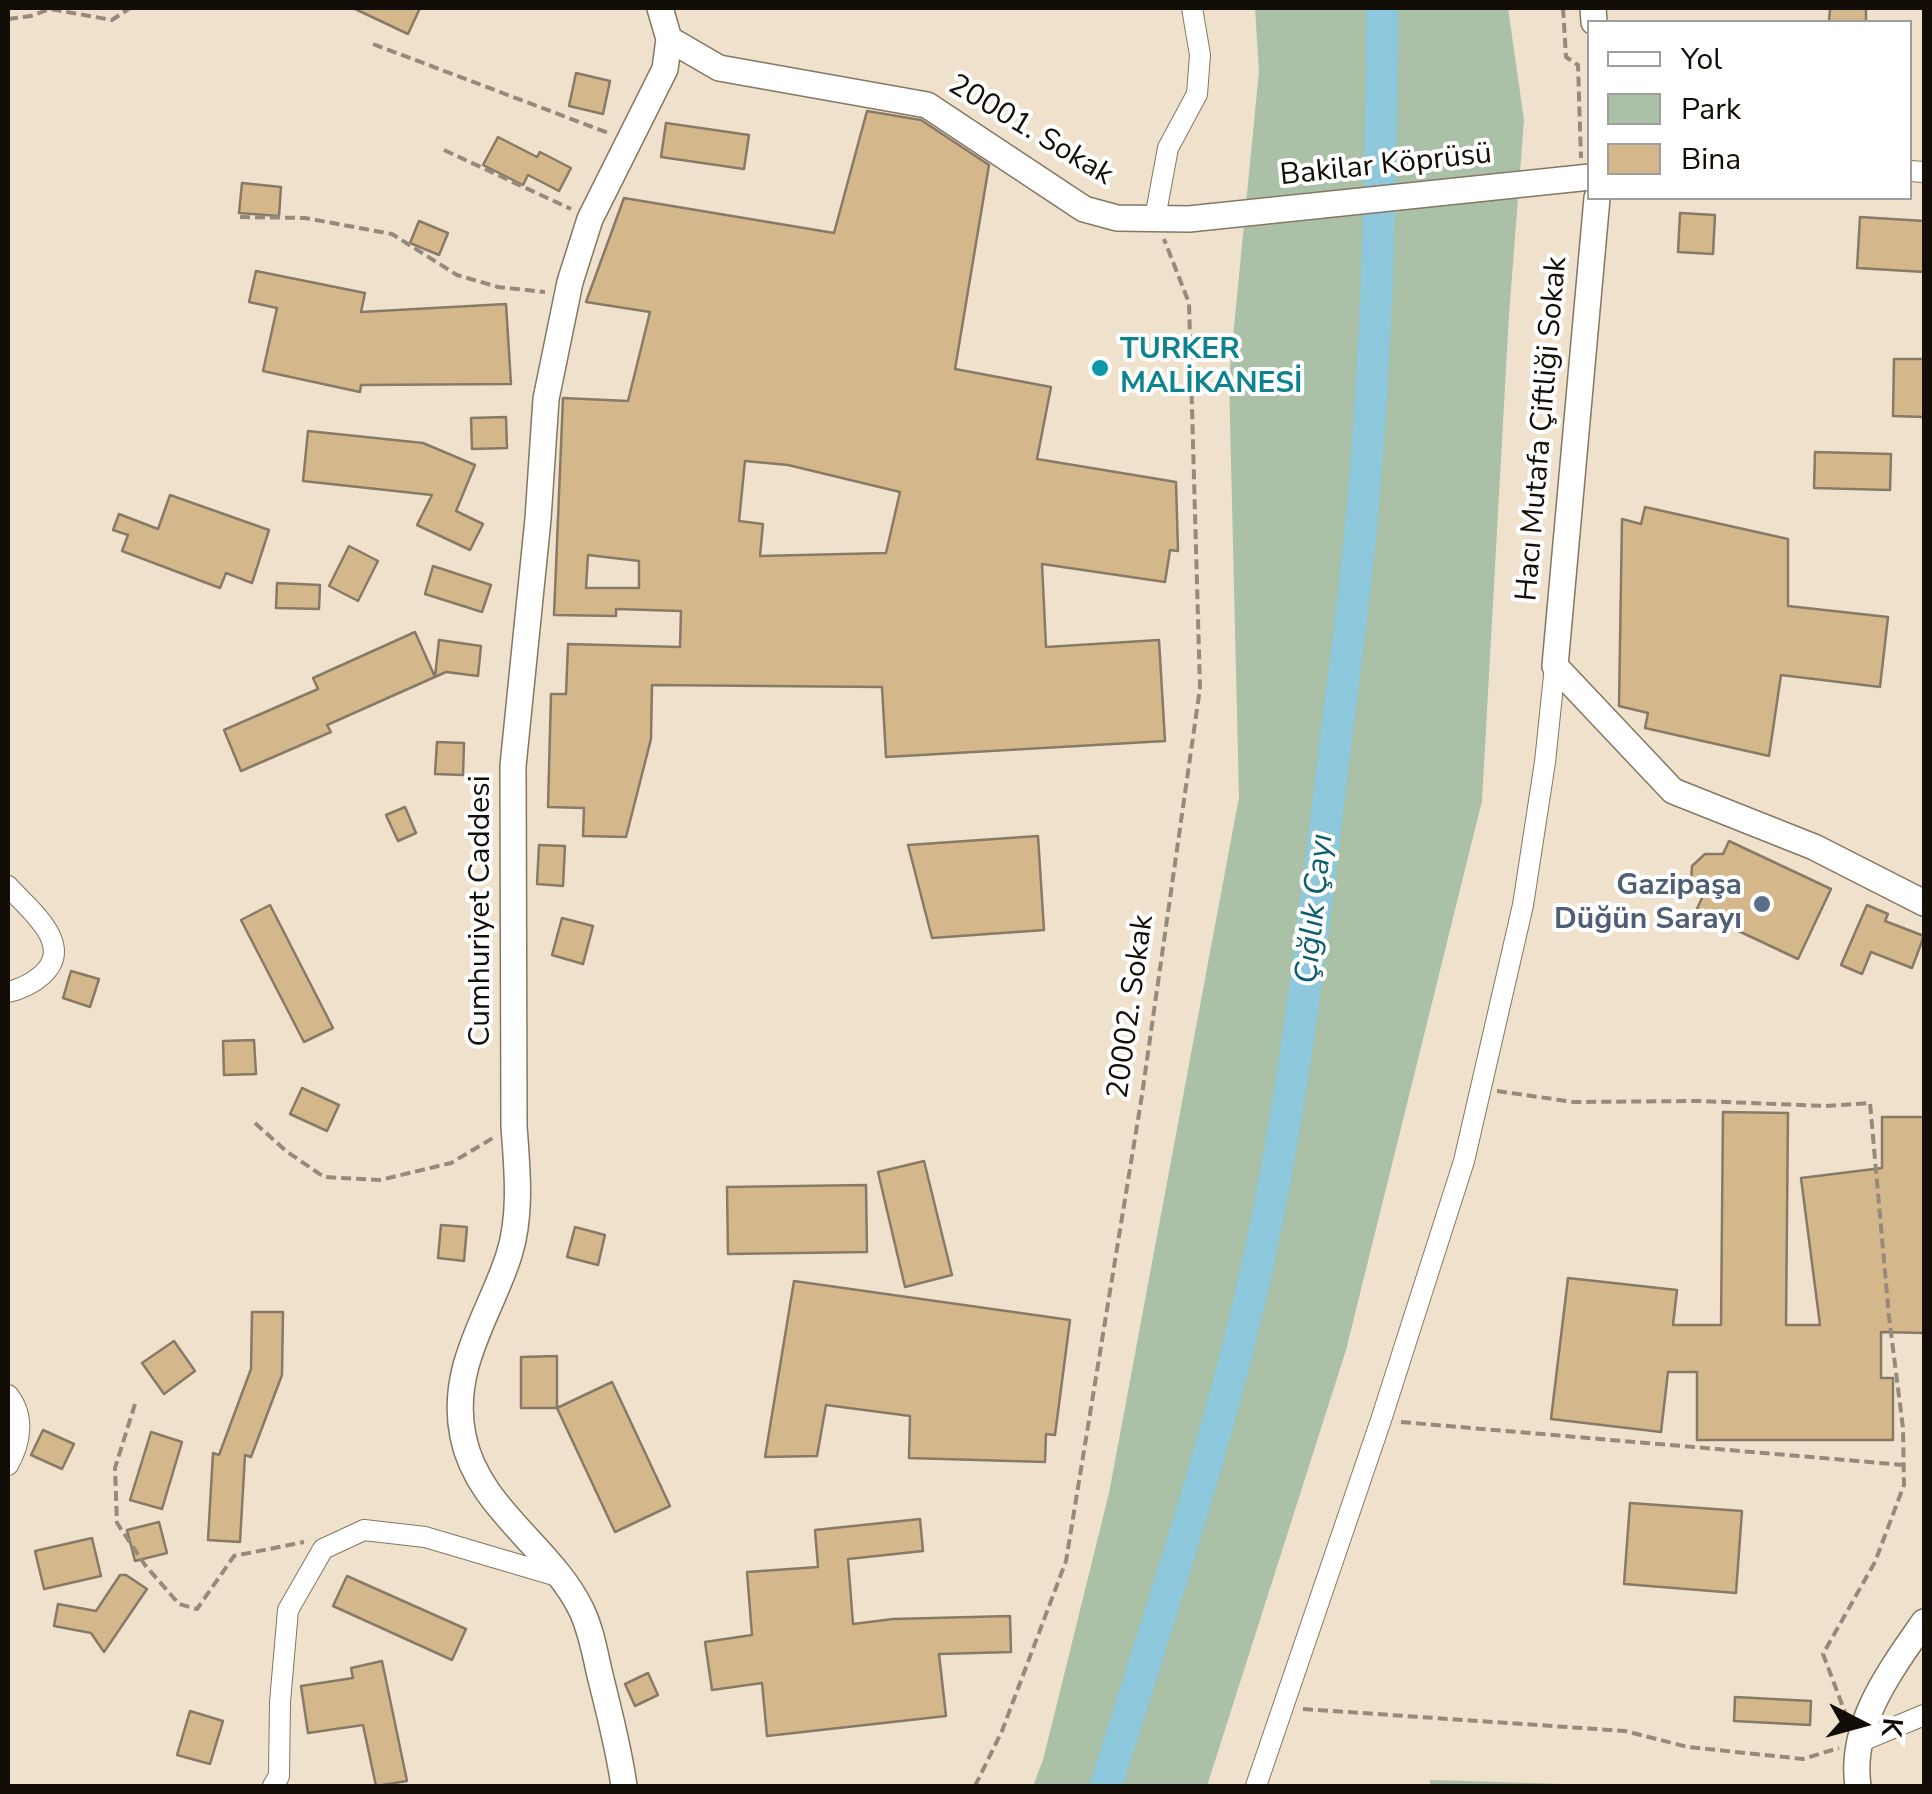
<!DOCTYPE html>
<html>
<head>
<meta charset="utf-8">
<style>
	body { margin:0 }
	#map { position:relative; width:1932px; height:1794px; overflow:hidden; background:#f0e1cc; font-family:"Nunito Sans",sans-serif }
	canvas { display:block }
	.frame { position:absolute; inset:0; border:10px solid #120d06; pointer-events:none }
	.legend { position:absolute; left:1587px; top:20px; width:325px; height:180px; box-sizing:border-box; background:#fff; border:2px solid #a09e9b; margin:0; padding:12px 18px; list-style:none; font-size:30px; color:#120d06 }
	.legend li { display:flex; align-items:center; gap:20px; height:50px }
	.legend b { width:50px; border:2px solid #a09e9b }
	.north { position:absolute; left:1812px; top:1674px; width:100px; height:100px; -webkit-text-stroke:8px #fff; paint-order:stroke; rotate:96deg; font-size:28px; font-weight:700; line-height:40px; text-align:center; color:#120d06 }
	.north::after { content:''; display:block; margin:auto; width:35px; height:45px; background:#120d06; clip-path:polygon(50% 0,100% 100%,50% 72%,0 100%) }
</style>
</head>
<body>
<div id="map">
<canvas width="1932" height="1794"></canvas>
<div class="frame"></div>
<ul class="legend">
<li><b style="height:12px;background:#fff"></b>Yol</li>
<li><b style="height:28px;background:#aac1a7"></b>Park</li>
<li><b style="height:28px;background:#d5b78c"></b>Bina</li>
</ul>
<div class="north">K</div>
</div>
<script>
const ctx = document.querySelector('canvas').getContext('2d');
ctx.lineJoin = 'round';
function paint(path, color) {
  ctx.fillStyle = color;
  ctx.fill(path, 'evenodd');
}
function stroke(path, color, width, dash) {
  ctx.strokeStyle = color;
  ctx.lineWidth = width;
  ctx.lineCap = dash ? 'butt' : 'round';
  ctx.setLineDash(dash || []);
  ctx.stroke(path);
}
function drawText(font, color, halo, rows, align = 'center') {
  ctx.font = font + ' "Nunito Sans",sans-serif';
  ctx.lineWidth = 8;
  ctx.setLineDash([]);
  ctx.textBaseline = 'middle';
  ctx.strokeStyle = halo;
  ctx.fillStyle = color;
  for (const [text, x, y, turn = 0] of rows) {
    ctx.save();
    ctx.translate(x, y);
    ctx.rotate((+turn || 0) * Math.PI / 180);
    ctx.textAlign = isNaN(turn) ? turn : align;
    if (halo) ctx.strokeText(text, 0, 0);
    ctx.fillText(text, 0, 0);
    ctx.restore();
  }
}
paint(new Path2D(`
	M 1255,8 L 1508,8 L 1524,120 L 1509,315 L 1482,801 L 1346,1350 L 1207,1786 L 1033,1786 L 1043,1760 L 1109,1493 L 1239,797 L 1229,378 L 1259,71 Z
	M 1430,1780 L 1632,1786 L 1430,1786 Z`), '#aac1a7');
stroke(new Path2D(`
	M 1106,1786 C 1157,1622 1213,1458 1252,1290 C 1288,1132 1308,974 1327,814 C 1338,715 1353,616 1362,516 C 1377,347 1382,177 1382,8`), '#8dc8dc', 32);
const building = new Path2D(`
	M 353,8 L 420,8 L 408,34 Z
	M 1830,8 L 1866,8 L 1866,22 L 1829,22 Z
	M 576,73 L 610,81 L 603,114 L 569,106 Z
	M 867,111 L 921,120 L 989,165 L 955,369 L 1051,387 L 1037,459 L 1176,482 L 1178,551 L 1170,550 L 1165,582 L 1042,564 L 1046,647 L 1159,640 L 1165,741 L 886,757 L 882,687 L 652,685 L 651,739 L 626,837 L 583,836 L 584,808 L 548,807 L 551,694 L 566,694 L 568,644 L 680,647 L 681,611 L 616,609 L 616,616 L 554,615 L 563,398 L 628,401 L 650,312 L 586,302 L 624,198 L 834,233 ZM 745,461 L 788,465 L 900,492 L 886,553 L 760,556 L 763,524 L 739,521 ZM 588,555 L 639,561 L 639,588 L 586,588 Z
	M 666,123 L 749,135 L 744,169 L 661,157 Z
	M 498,137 L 537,157 L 540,152 L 571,168 L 559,191 L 528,175 L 523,185 L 483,165 Z
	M 242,183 L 281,187 L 279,216 L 239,213 Z
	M 1680,213 L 1715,215 L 1713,254 L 1678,252 Z
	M 1860,217 L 1924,221 L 1924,272 L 1857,268 Z
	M 419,221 L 448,233 L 439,255 L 410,243 Z
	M 256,271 L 365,293 L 361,312 L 506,304 L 511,384 L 361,385 L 360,392 L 263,371 L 277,308 L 249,302 Z
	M 1894,359 L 1924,359 L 1924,417 L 1893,416 Z
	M 506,417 L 507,448 L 472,449 L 471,418 Z
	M 308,431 L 423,443 L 475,465 L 456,511 L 483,524 L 470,550 L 417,525 L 432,495 L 303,481 Z
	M 1815,452 L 1891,454 L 1890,490 L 1814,488 Z
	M 170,495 L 269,530 L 252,583 L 226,573 L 220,588 L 122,551 L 128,535 L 113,530 L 119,514 L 158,529 Z
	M 1645,507 L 1788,539 L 1788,606 L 1888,617 L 1880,687 L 1781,675 L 1769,756 L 1645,728 L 1648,713 L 1619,706 L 1622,519 L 1641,524 Z
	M 349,546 L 378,561 L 358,601 L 329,586 Z
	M 433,566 L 491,585 L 482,612 L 425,594 Z
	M 277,583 L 320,585 L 319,609 L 276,608 Z
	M 415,632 L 435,677 L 439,640 L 481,646 L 478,676 L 446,672 L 327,725 L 331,732 L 241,771 L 224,730 L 318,689 L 313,678 Z
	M 437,742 L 464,743 L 463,775 L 435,774 Z
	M 405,807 L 416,833 L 398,841 L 386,815 Z
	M 1038,836 L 1044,930 L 932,938 L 908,845 Z
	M 1729,841 L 1831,889 L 1798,959 L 1696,911 L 1702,898 L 1691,884 L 1692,866 L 1705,854 L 1723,854 Z
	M 539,845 L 565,846 L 563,886 L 537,884 Z
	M 270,905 L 333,1028 L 304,1042 L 241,920 Z
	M 1867,905 L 1888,914 L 1885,921 L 1924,936 L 1912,968 L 1871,952 L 1862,974 L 1841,965 Z
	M 562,918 L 593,926 L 583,964 L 552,955 Z
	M 71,971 L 99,979 L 90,1007 L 63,998 Z
	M 254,1040 L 256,1074 L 224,1075 L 223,1041 Z
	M 302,1088 L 339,1105 L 327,1131 L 290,1114 Z
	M 1723,1112 L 1788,1113 L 1786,1325 L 1820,1325 L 1801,1178 L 1882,1168 L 1882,1117 L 1924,1117 L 1924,1333 L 1881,1332 L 1881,1378 L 1893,1378 L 1893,1440 L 1697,1440 L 1697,1372 L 1668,1372 L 1661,1432 L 1551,1419 L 1568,1278 L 1677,1290 L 1673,1325 L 1721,1325 Z
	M 924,1161 L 952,1275 L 905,1287 L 878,1172 Z
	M 866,1185 L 867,1252 L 728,1254 L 727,1187 Z
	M 441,1225 L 467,1227 L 464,1261 L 438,1258 Z
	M 575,1227 L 605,1235 L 598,1265 L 567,1257 Z
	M 794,1281 L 1070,1320 L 1055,1435 L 1046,1434 L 1045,1462 L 909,1458 L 910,1416 L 826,1405 L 817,1456 L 765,1457 Z
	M 252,1312 L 283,1312 L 282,1375 L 251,1457 L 245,1455 L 240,1542 L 208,1540 L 213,1453 L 219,1455 L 251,1369 Z
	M 174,1341 L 195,1371 L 164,1394 L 142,1363 Z
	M 557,1356 L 557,1408 L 521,1408 L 521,1357 Z
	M 612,1382 L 670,1506 L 615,1532 L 557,1408 Z
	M 43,1430 L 74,1444 L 62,1469 L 31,1455 Z
	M 151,1432 L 182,1442 L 162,1509 L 130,1500 Z
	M 1630,1503 L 1742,1511 L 1736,1593 L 1624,1584 Z
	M 920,1519 L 923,1551 L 848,1559 L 853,1624 L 893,1619 L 1010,1616 L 1011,1652 L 939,1654 L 946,1716 L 767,1736 L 762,1683 L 712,1690 L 705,1642 L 752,1635 L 747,1572 L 818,1567 L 815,1530 Z
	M 159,1522 L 167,1553 L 135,1561 L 127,1530 Z
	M 92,1538 L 101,1576 L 44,1589 L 35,1551 Z
	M 120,1575 L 126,1575 L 147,1589 L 104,1652 L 91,1633 L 54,1626 L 58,1604 L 96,1611 Z
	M 347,1576 L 466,1629 L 452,1660 L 333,1606 Z
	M 382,1661 L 407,1781 L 376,1786 L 363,1725 L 308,1733 L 301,1686 L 353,1678 L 351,1668 Z
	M 648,1673 L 658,1695 L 635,1706 L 625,1684 Z
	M 1735,1697 L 1811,1701 L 1810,1725 L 1734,1721 Z
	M 190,1711 L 223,1721 L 210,1764 L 177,1755 Z`);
paint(building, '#d5b78c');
stroke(building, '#877a66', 2.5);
const minor = new Path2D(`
	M 1910,171 L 1924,172
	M 1155,218 L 1168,148 L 1197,94 L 1200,55 L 1192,8
	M 8,886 C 28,909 76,944 42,975 C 32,984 21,989 8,992
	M 8,1395 C 25,1416 21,1442 8,1465
	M 1857,1743 L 1924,1715
	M 273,1786 L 279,1776 L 280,1702 L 288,1610 L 323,1549 L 364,1530 L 425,1537 L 557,1576
	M 1256,1786 L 1381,1420 L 1464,1161 L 1523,905 L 1545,762 L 1555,666`);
const tertiary = new Path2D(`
	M 1593,8 L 1594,22
	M 669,39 L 719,68 L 927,105 L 1084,209 L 1117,218 L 1189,219 L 1590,177
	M 1597,198 L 1555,666 L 1673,791 L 1814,847 L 1924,903
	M 624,1786 C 619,1749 609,1712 600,1675 C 595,1654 591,1629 581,1609 C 550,1546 477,1508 463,1436 C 449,1367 490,1315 509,1255 C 522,1214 517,1168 514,1126 L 513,766 L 538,519 L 546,399 L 570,282 L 590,219 L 665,69 L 669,39 L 660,8
	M 1858,1786 C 1849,1725 1890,1671 1924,1622`);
stroke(minor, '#847764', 22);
stroke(tertiary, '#847764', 28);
stroke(new Path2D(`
	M 1563,8 L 1566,57 L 1578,65 L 1581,158
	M 8,19 L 31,16 L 50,9 L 112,20 L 130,8
	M 373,44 L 611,134
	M 444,150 L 571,209
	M 240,217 L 305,218 L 392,234 L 457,275 L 498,287 L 545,292
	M 1497,1091 L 1574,1102 L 1700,1101 L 1826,1106 L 1870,1103 L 1889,1317 L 1903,1428 L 1904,1485 L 1875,1562 L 1823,1654 L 1846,1715
	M 255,1123 L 286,1151 L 324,1177 L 380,1180 L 451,1163 L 493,1138
	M 135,1404 L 115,1468 L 117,1523 L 145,1565 L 179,1604 L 197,1609 L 234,1556 L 304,1542
	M 1401,1422 L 1904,1465
	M 1303,1709 L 1625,1731 L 1688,1747 L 1803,1759 L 1839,1748
	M 975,1786 L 1002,1731 L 1066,1561 L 1142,1095 L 1200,688 L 1189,303 L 1164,239`), '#958a7b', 4, [10, 5]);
stroke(minor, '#fff', 20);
stroke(tertiary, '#fff', 25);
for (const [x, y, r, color] of [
	[1100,368,10,"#0f9aa8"],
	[1762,904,10,"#5c6f8a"]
]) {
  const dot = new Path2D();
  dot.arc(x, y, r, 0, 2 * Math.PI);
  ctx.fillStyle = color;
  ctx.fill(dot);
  stroke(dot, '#fff', 4);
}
drawText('30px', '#120d06', '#fff', [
	["20001. Sokak",1030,131,31],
	["Bakilar Köprüsü",1386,166,-6],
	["Hacı Mutafa Çiftliği Sokak",1543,429,-85],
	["Cumhuriyet Caddesi",482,911,-90],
	["20002. Sokak",1132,1007,-82]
]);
drawText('bold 30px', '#0d838f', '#fff', [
	["TURKER",1120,351],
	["MALİKANESİ",1120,385]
], 'left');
drawText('bold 30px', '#4e5e75', '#fff', [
	["Gazipaşa",1742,887],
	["Düğün Sarayı",1742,921]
], 'right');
drawText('italic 32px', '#0e5e72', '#fff', [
	["Çığlık Çayı",1316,909,-84]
]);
</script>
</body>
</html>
